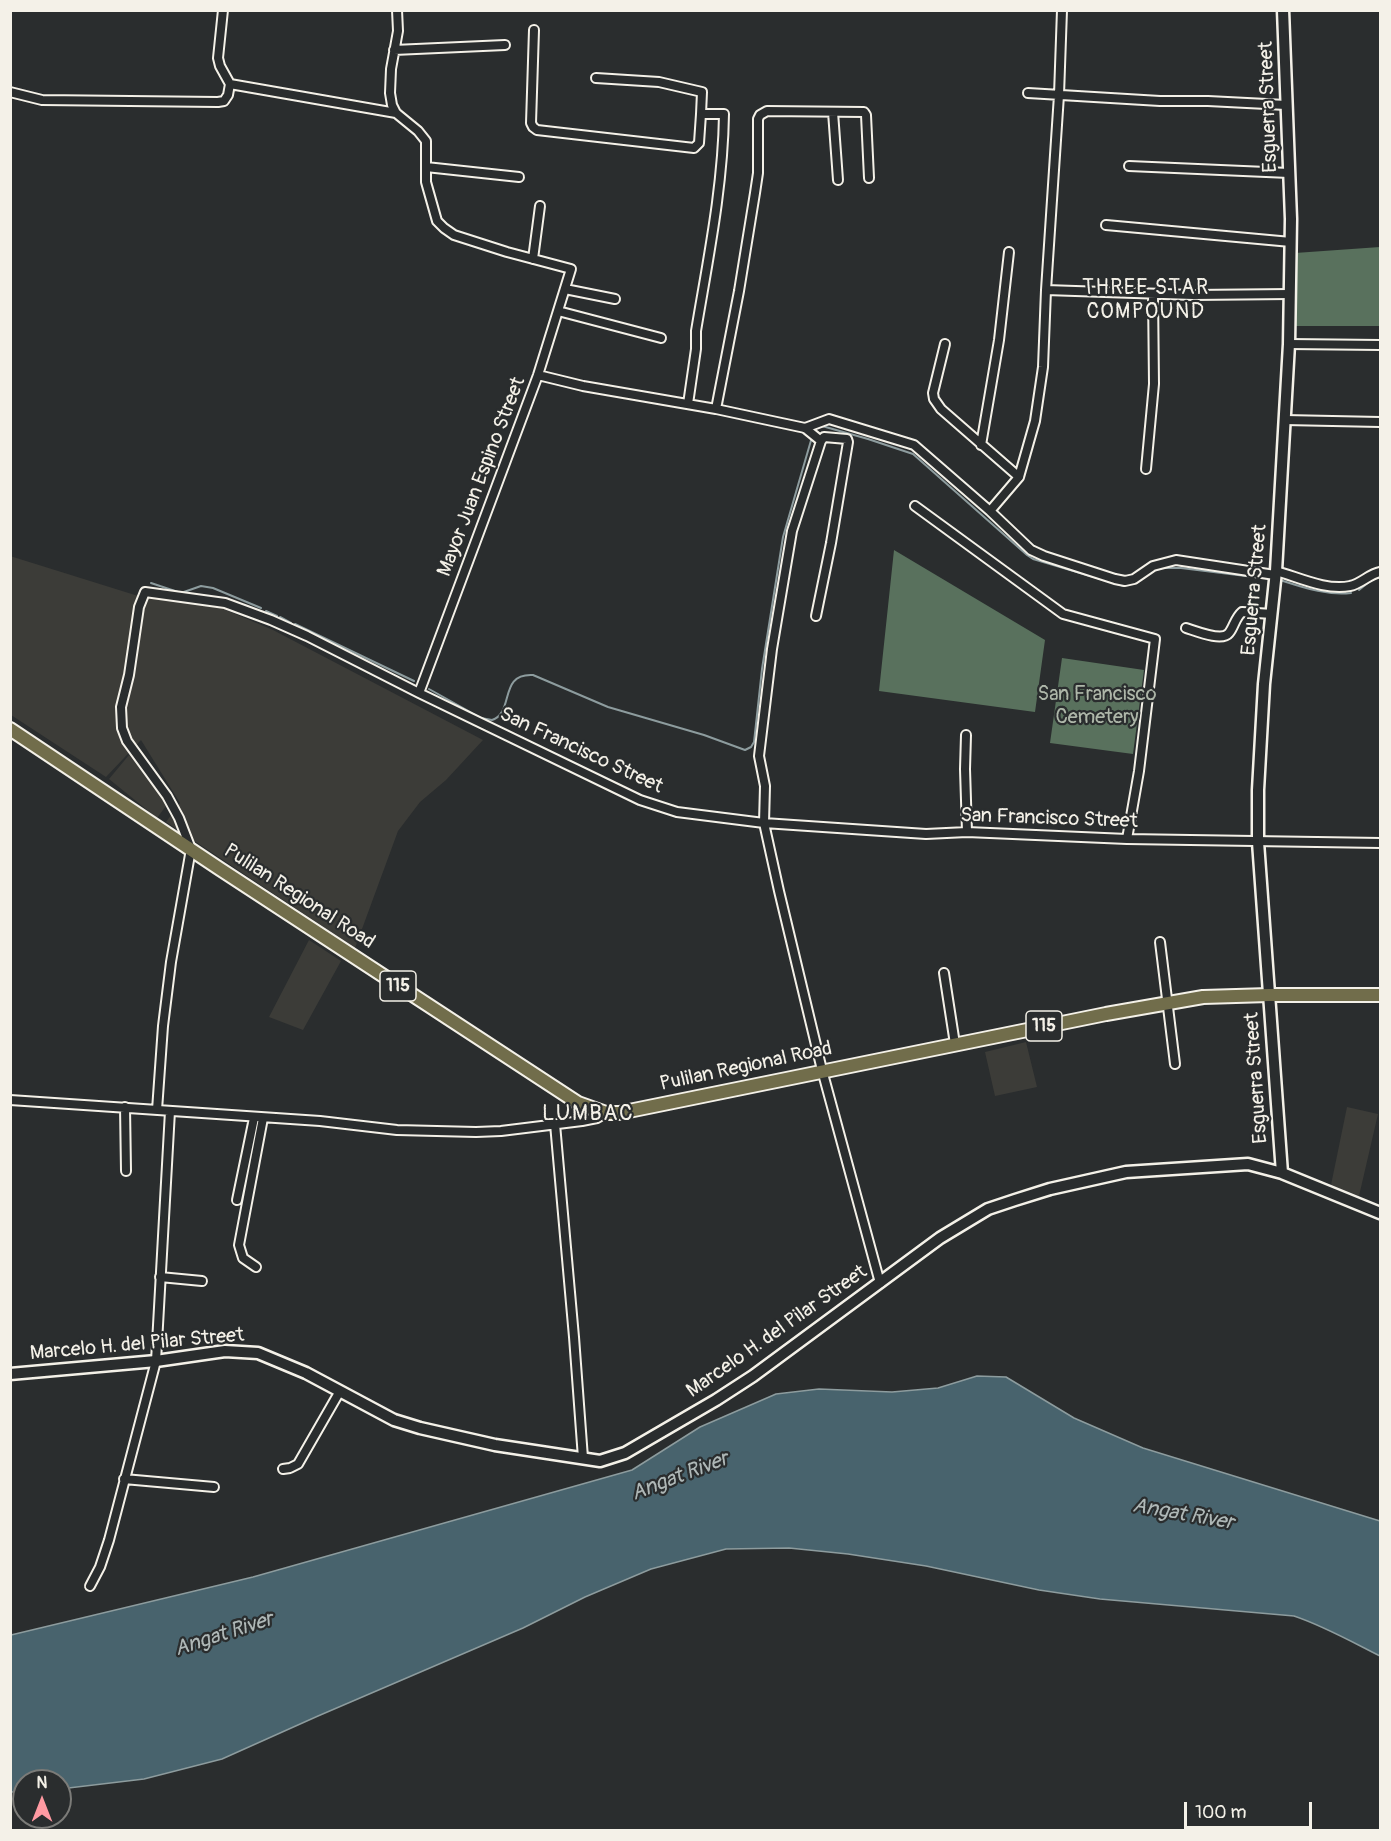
<!DOCTYPE html>
<html>
<head>
<meta charset="utf-8">
<style>
	body { margin:0 }
	#map { position:relative; width:1391px; height:1841px; overflow:hidden; background:#2a2d2e; font-family:Pangolin,sans-serif }
	canvas { display:block }
	.frame { position:absolute; inset:0; border:12px solid #f4f1e8; pointer-events:none }
	.north { position:absolute; left:12px; top:1769px; width:60px; height:60px; box-sizing:border-box; background:#2a2d2e; border:2px solid #7b7b78; border-radius:50%; rotate:0deg; font-size:16px; font-weight:700; line-height:24px; text-align:center; color:#f4f1e8 }
	.north::after { content:''; display:block; margin:auto; width:21px; height:27px; background:#ff9aa2; clip-path:polygon(50% 0,100% 100%,50% 72%,0 100%) }
	.scale { position:absolute; left:1184px; top:1802px; width:128px; height:27px; box-sizing:border-box; border:3px solid #f4f1e8; border-top:0; padding-left:8px; font-size:18px; line-height:21px; white-space:nowrap; color:#f4f1e8; -webkit-text-stroke:4px #2a2d2e; paint-order:stroke }
</style>
</head>
<body>
<div id="map">
<canvas width="1391" height="1841"></canvas>
<div class="frame"></div>
<div class="north">N</div>
<div class="scale">100 m</div>
</div>
<script>
const ctx = document.querySelector('canvas').getContext('2d');
ctx.lineJoin = 'round';
function paint(path, color) {
  ctx.fillStyle = color;
  ctx.fill(path, 'evenodd');
}
function stroke(path, color, width, dash) {
  ctx.strokeStyle = color;
  ctx.lineWidth = width;
  ctx.lineCap = dash ? 'butt' : 'round';
  ctx.setLineDash(dash || []);
  ctx.stroke(path);
}
function drawText(font, color, halo, rows, align = 'center') {
  ctx.font = font + ' Pangolin,sans-serif';
  ctx.lineWidth = 4.5;
  ctx.setLineDash([]);
  ctx.textBaseline = 'middle';
  ctx.strokeStyle = halo;
  ctx.fillStyle = color;
  for (const [text, x, y, turn = 0] of rows) {
    ctx.save();
    ctx.translate(x, y);
    ctx.rotate((+turn || 0) * Math.PI / 180);
    ctx.textAlign = isNaN(turn) ? turn : align;
    if (halo) ctx.strokeText(text, 0, 0);
    ctx.fillText(text, 0, 0);
    ctx.restore();
  }
}
paint(new Path2D(`
	M 10,556 L 135,595 L 221,608 L 273,630 L 483,740 L 446,780 L 420,802 L 398,831 L 355,948 L 166,822 L 180,803 L 141,740 L 106,777 L 11,715 Z
	M 129,755 L 169,802 L 157,818 L 109,779 Z
	M 309,940 L 341,961 L 303,1030 L 269,1017 Z
	M 1026,1042 L 1037,1087 L 995,1096 L 985,1052 Z
	M 1347,1107 L 1378,1114 L 1359,1196 L 1331,1185 Z`), '#3c3c38');
paint(new Path2D(`
	M 1380,247 L 1380,326 L 1295,326 L 1295,253 Z
	M 894,550 L 1045,640 L 1035,712 L 879,691 Z
	M 1062,658 L 1144,670 L 1133,754 L 1050,743 Z`), '#59715d');
const water = new Path2D(`
	M 977,1376 L 1006,1377 L 1074,1418 L 1143,1448 L 1380,1521 L 1380,1656 C 1352,1642 1324,1626 1294,1616 L 1100,1599 L 1039,1590 L 926,1566 L 848,1554 L 789,1548 L 726,1549 L 651,1569 L 585,1597 L 523,1628 L 318,1716 L 222,1759 L 144,1779 L 60,1789 L 60,1781 L 24,1781 L 24,1792 L 11,1792 L 11,1635 L 253,1577 L 632,1470 L 700,1427 L 776,1394 L 819,1389 L 892,1392 L 938,1388 Z`);
paint(water, '#48636d');
stroke(water, '#8d9c9e', 1.5);
stroke(new Path2D(`
	M 814,431 L 816,428 L 822,426 L 868,439 L 913,454 L 1027,555 L 1033,559 L 1124,586
	M 1161,568 L 1181,568 L 1262,578
	M 1280,580 C 1302,587 1327,596 1351,593
	M 151,583 L 181,593 L 201,586 L 213,588 L 261,608
	M 1359,590 L 1374,578 L 1380,578
	M 266,611 L 277,616
	M 280,617 L 291,623
	M 295,624 L 414,681
	M 429,689 L 481,718 L 492,720 C 515,712 498,673 533,675 L 608,707 L 704,735 L 745,750 L 751,747 L 754,742 L 762,669 L 783,537 L 812,437`), '#8d9c9e', 2);
const street = new Path2D(`
	M 223,10 L 218,58 L 220,66 L 230,84
	M 397,10 L 398,31 L 391,69 L 390,93 L 392,105 L 396,113 L 418,131 L 426,141 L 426,182 L 437,221 L 444,228 L 454,235 L 507,252 L 571,269 L 538,375 L 419,693
	M 534,30 L 531,123 L 533,127 L 537,130 L 694,148 L 699,143 L 701,114
	M 394,50 L 505,45
	M 596,78 L 659,82 L 702,92 L 701,114 L 724,114 C 723,187 708,259 696,331 L 696,349 L 688,404
	M 10,92 L 42,100 L 218,102 L 224,101 L 228,95 L 230,84 L 396,113
	M 1028,93 L 1160,101 L 1208,101 L 1286,105
	M 833,112 L 838,180
	M 1129,166 L 1289,173
	M 426,167 L 519,177
	M 1106,225 L 1291,242
	M 533,259 L 540,206
	M 565,289 L 615,299
	M 1046,290 L 1193,295 L 1290,294
	M 558,311 L 661,338
	M 945,344 L 933,393 L 934,399 L 941,409 L 1019,477
	M 1289,344 L 1380,345
	M 538,375 L 583,386 L 716,409 L 805,428 L 821,441
	M 716,409 L 739,291 L 755,193 L 758,173 L 758,119 L 760,115 L 767,111 L 864,112 L 866,115 L 869,178
	M 1285,420 L 1380,422
	M 805,428 L 829,419 L 914,445 L 990,511 L 1031,550 L 1044,556 L 1115,579 L 1125,581 L 1134,579 L 1153,566 L 1176,560 L 1275,575
	M 981,445 L 999,340 L 1009,252
	M 1146,469 L 1154,384 L 1153,294
	M 915,506 L 1063,614 L 1155,639 L 1139,771 L 1127,839
	M 990,511 L 1019,477 L 1035,421 L 1043,367 L 1046,290 L 1059,95 L 1062,10
	M 1276,571 C 1298,577 1326,591 1350,586 C 1361,584 1369,574 1380,572
	M 816,616 L 831,543 L 848,442 L 847,439 L 824,437 L 821,441 L 792,531 L 772,649 L 759,756 L 765,786 L 764,823 L 779,891 L 822,1070 L 880,1283
	M 1186,628 C 1196,631 1222,642 1229,633 C 1234,627 1235,618 1242,612 L 1272,614
	M 966,735 L 965,769 L 967,832
	M 1160,942 L 1175,1064
	M 944,973 L 955,1044
	M 10,1100 L 320,1121 L 397,1130 L 476,1132 L 501,1131 L 582,1121 L 597,1118 L 606,1113
	M 125,1107 L 126,1171
	M 157,1110 L 163,1026 L 171,962 L 191,849 L 179,818 L 167,796 L 127,741 L 122,728 L 121,707 L 129,675 L 139,607 L 145,592 L 225,603 L 271,620 L 307,636 L 419,693 L 640,800 L 677,812 L 764,823 L 926,834 L 967,832 L 1127,839 L 1380,843
	M 555,1124 L 574,1337 L 583,1458
	M 237,1200 L 254,1118
	M 256,1267 L 243,1258 L 239,1245 L 263,1118
	M 160,1277 L 202,1281
	M 283,1469 L 290,1468 L 298,1464 L 340,1391
	M 124,1479 L 214,1487
	M 90,1586 L 100,1567 L 109,1540 L 156,1361 L 170,1111`);
const secondary = new Path2D(`
	M 1282,1173 L 1258,842 L 1258,790 L 1264,684 L 1276,571 L 1289,344 L 1291,219 L 1283,10
	M 10,1374 L 156,1361 L 225,1351 L 258,1353 L 306,1373 L 394,1420 L 420,1428 L 495,1445 L 600,1461 L 625,1453 L 716,1400 L 753,1376 L 940,1238 L 988,1209 L 1015,1200 L 1050,1189 L 1126,1172 L 1248,1164 L 1282,1173 L 1380,1213`);
const primary = new Path2D(`
	M 10,729 L 220,869 L 578,1103 L 606,1113 L 619,1113 L 1106,1014 L 1203,997 L 1269,995 L 1380,995`);
stroke(street, '#f4f1e8', 12);
stroke(secondary, '#f4f1e8', 15);
stroke(primary, '#f4f1e8', 16);
stroke(street, '#2a2d2e', 8);
stroke(secondary, '#2a2d2e', 10);
stroke(primary, '#716d4b', 12);
for (const [x, y, w] of [
	[398,986,36],
	[1044,1026,36]
]) {
  const box = new Path2D();
  box.roundRect(x - w / 2, y - 15, w, 30, 4.5);
  ctx.fillStyle = '#2a2d2e';
  ctx.fill(box);
  stroke(box, '#f4f1e8', 1.5);
}
drawText('bold 18px', '#f4f1e8', null, [
	["115",398,986],
	["115",1044,1026]
]);
drawText('20px', '#f4f1e8', '#2a2d2e', [
	["Esguerra Street",1269,107,-92],
	["Mayor Juan Espino Street",482,477,-69],
	["Esguerra Street",1255,590,-85],
	["San Francisco Street",581,751,25],
	["San Francisco Street",1049,819,2],
	["Pulilan Regional Road",299,897,33],
	["Pulilan Regional Road",746,1067,-12],
	["Esguerra Street",1257,1078,-94],
	["Marcelo H. del Pilar Street",777,1332,-35],
	["Marcelo H. del Pilar Street",137,1345,-5]
]);
drawText('20px', '#aeb7a9', '#2a2d2e', [
	["San Francisco",1097,695],
	["Cemetery",1097,718]
]);
ctx.letterSpacing = '1.5px';
drawText('21px', '#f4f1e8', '#2a2d2e', [
	["THREE STAR",1146,289],
	["COMPOUND",1146,313]
]);
ctx.letterSpacing = '0px';
drawText('italic 21px', '#afb8b7', '#2a2d2e', [
	["Angat River",680,1477,-21],
	["Angat River",1183,1515,10],
	["Angat River",224,1635,-18]
]);
ctx.letterSpacing = '1.5px';
drawText('22px', '#f4f1e8', '#2a2d2e', [
	["LUMBAC",588,1114]
]);
ctx.letterSpacing = '0px';
</script>
</body>
</html>
